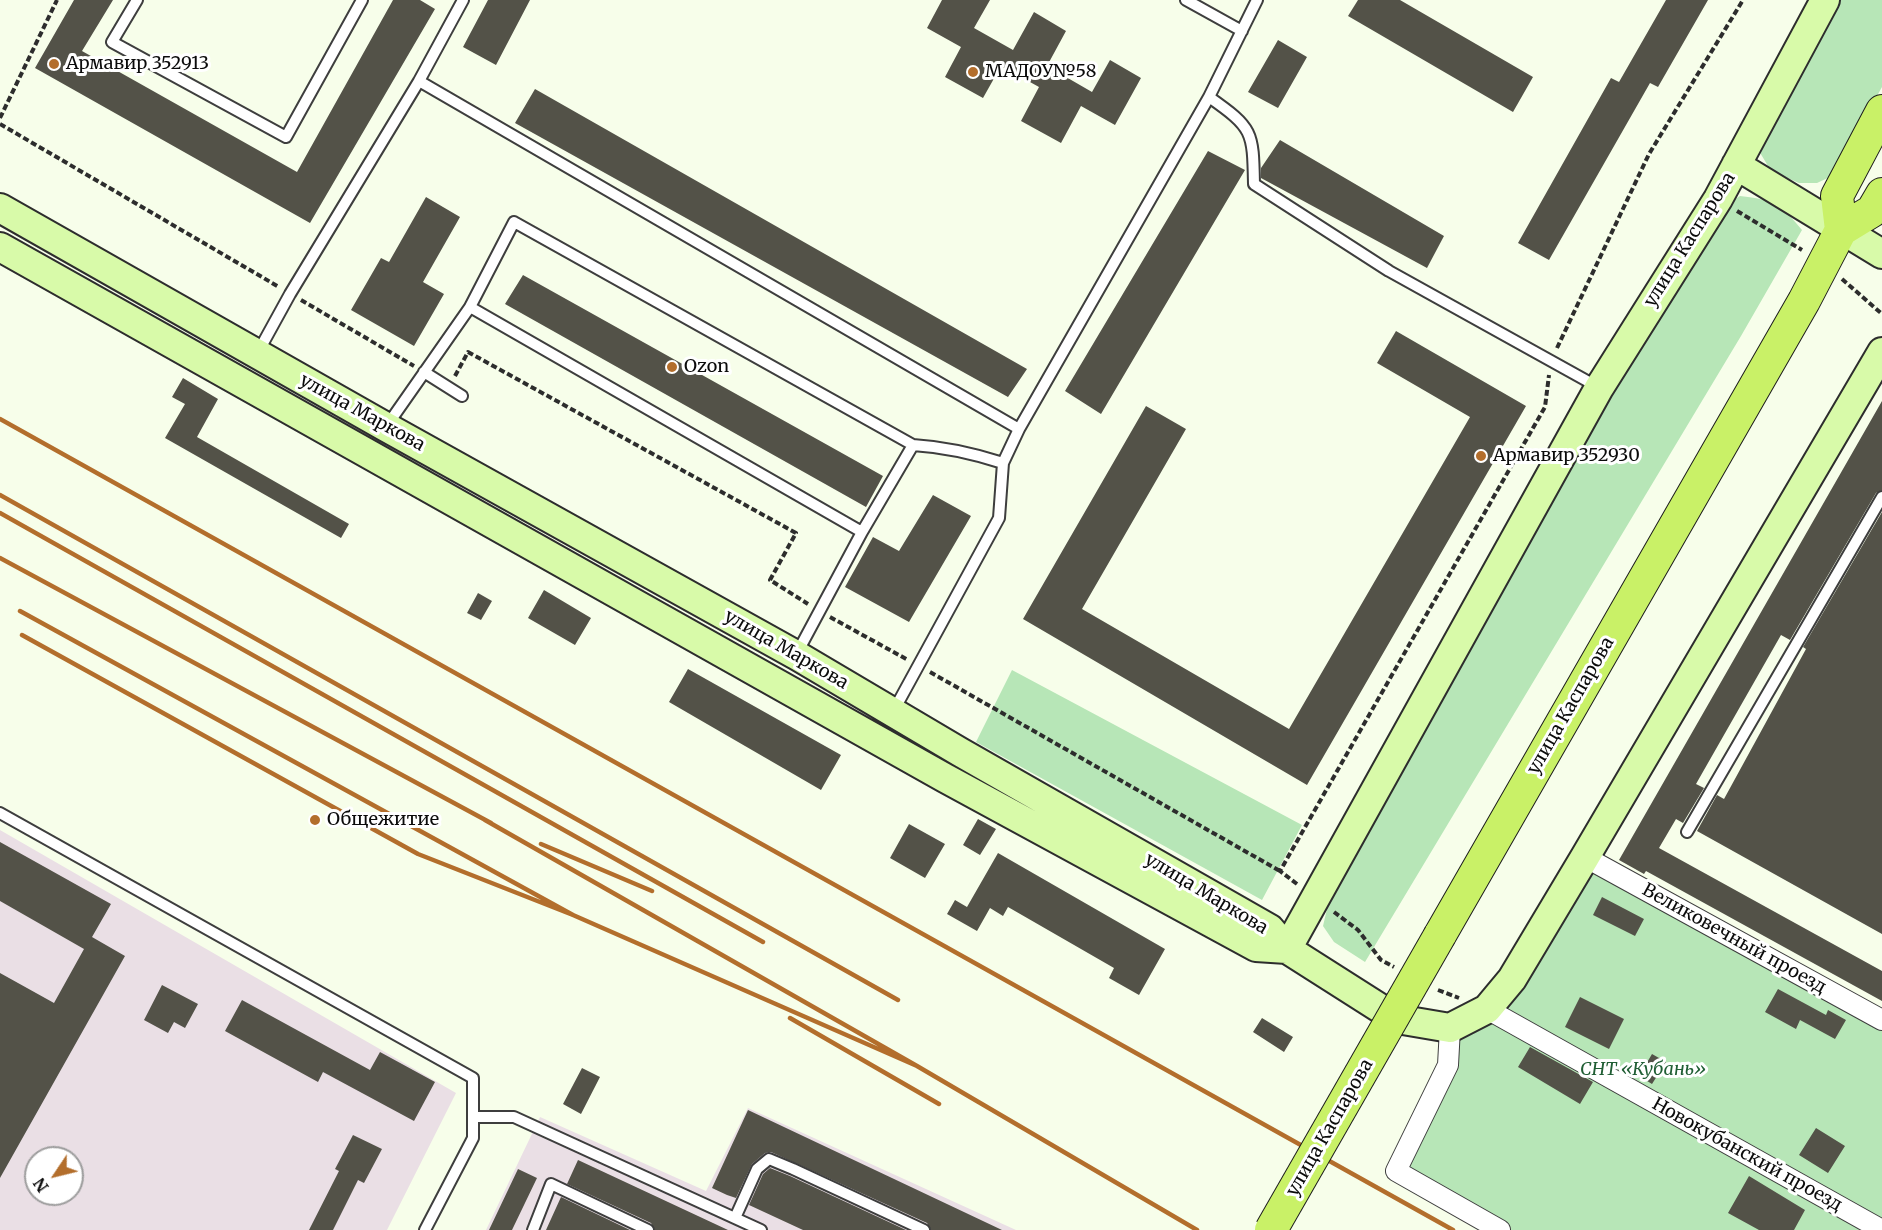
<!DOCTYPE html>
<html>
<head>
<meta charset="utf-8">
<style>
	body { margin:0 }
	#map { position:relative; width:1882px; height:1230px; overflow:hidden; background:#f7feea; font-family:Merriweather,serif }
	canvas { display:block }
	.north { position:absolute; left:24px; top:1146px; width:60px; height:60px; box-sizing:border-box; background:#fff; border:2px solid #9d9d9d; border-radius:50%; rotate:235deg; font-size:16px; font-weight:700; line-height:24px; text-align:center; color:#0b0b0b }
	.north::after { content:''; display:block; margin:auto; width:21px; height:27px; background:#b36e2c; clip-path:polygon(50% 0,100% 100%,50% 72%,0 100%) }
</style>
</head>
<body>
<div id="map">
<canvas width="1882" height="1230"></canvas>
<div class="north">N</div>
</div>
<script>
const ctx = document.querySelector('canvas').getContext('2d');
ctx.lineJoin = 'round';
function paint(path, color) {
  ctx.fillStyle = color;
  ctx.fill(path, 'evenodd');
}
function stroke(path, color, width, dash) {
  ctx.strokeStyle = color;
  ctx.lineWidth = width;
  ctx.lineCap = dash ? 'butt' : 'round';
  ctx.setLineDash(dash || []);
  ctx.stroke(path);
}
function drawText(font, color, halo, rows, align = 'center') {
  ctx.font = font + ' Merriweather,serif';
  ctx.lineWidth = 6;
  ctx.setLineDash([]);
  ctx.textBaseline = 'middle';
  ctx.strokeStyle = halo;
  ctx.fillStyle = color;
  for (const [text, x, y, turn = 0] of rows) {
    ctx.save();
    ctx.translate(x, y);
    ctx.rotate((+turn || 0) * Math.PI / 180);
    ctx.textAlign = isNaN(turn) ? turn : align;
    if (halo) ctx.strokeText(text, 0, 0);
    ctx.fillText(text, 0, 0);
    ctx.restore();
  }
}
paint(new Path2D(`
	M 0,830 L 456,1093 L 387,1230 L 0,1230 ZM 36,1158 L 72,1158 L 72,1194 L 36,1194 Z
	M 748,1108 L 1016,1230 L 486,1230 L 540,1117 L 706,1191 Z`), '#eadfe5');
paint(new Path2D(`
	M 1835,0 L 1882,0 L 1882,87 L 1832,176 L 1817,183 L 1799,183 L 1771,171 L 1759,151 Z
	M 1740,196 C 1774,200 1780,203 1802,230 L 1741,336 L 1365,962 L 1334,942 L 1323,926 L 1331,892 L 1717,211 Z
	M 1012,670 L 1302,825 L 1262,900 L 976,742 Z
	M 1585,857 L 1882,1020 L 1882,1230 L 1500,1230 L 1396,1171 L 1448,1065 L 1450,1028 L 1487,1009 Z`), '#b7e6b7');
paint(new Path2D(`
	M 74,0 L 113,0 L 82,51 L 297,172 L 393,0 L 420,0 L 435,9 L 310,223 L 35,68 Z
	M 488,0 L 530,0 L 496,65 L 463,47 Z
	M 942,0 L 990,0 L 974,28 L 1013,50 L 1034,12 L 1066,31 L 1047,66 L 1092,92 L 1110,60 L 1141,78 L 1115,125 L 1081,106 L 1061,143 L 1021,121 L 1039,87 L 1001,66 L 983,98 L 945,77 L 961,47 L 927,28 Z
	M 1358,0 L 1400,0 L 1533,77 L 1513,112 L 1348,16 Z
	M 1666,0 L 1708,0 L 1658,87 L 1650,83 L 1549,260 L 1518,243 L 1611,78 L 1619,82 Z
	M 1278,40 L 1307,57 L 1278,108 L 1248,92 Z
	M 535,89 L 1027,369 L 1008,397 L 515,123 Z
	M 1280,140 L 1444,236 L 1427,268 L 1261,178 L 1261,168 Z
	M 1208,151 L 1245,170 L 1101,414 L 1065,391 Z
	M 426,197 L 460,217 L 423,282 L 444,294 L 414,346 L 351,310 L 381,258 L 389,262 Z
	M 523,275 L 883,476 L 866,507 L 505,304 Z
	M 1396,331 L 1526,406 L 1307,785 L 1023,619 L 1146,406 L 1186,429 L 1082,609 L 1289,729 L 1470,417 L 1377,363 Z
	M 183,378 L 218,399 L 197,437 L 349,524 L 341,538 L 165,438 L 185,404 L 172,397 Z
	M 1882,401 L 1882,490 L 1876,493 L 1790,640 L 1781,635 L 1696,784 L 1704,788 L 1683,823 L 1676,819 L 1659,848 L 1882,971 L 1882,1001 L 1646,871 L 1644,874 L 1619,860 Z
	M 933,495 L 971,516 L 909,622 L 845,587 L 873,537 L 899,551 Z
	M 1882,512 L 1882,934 L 1697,831 L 1717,795 L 1724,799 L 1806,649 L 1803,647 Z
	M 544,590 L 591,618 L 575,645 L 528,618 Z
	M 478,593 L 492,601 L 481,620 L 467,613 Z
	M 688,669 L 841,755 L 821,790 L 669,702 Z
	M 978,819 L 996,829 L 980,855 L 963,845 Z
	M 909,824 L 945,844 L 925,878 L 890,858 Z
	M 0,842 L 111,904 L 92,937 L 125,956 L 0,1178 L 0,973 L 54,1003 L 84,949 L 0,901 Z
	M 998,853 L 1165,949 L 1139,995 L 1109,978 L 1114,968 L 1008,907 L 1003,916 L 990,908 L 977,931 L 947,914 L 955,900 L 967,907 Z
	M 1602,897 L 1644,919 L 1635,936 L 1593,915 Z
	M 162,985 L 198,1004 L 185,1028 L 174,1022 L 168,1033 L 144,1020 Z
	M 1778,989 L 1826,1015 L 1828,1010 L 1846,1020 L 1835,1039 L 1800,1020 L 1796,1029 L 1765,1012 Z
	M 1580,997 L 1624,1019 L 1609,1049 L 1565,1027 Z
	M 242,1000 L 370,1070 L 380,1052 L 435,1082 L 414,1121 L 323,1072 L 318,1082 L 225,1031 Z
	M 1262,1018 L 1293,1037 L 1284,1052 L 1253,1032 Z
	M 1530,1047 L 1593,1082 L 1580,1104 L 1518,1067 Z
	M 1652,1054 L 1666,1062 L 1652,1084 L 1639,1076 Z
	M 582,1068 L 600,1077 L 581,1114 L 563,1104 Z
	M 748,1110 L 1002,1230 L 931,1230 L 927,1223 L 771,1152 L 765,1153 L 752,1164 L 736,1198 L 727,1195 L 712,1188 Z
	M 1816,1128 L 1845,1146 L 1828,1173 L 1799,1155 Z
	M 353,1135 L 382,1149 L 364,1183 L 358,1180 L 333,1230 L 309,1230 L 339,1171 L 335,1169 Z
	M 578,1160 L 728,1230 L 655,1230 L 651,1223 L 567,1184 Z
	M 770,1168 L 790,1176 L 906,1230 L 803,1230 L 749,1205 L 763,1174 Z
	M 518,1169 L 537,1178 L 512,1230 L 489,1230 Z
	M 1749,1176 L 1805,1210 L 1794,1230 L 1759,1230 L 1728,1213 Z
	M 561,1197 L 630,1230 L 546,1230 Z`), '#535248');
const lane = new Path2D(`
	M 137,0 L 112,42 L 286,137 L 362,0
	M 1186,0 L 1242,31
	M 1257,0 L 1209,97 C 1253,128 1253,131 1254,184 L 1389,271 L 1598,387
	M 419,81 L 463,0
	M 470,307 L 862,532
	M 257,354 L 290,294 L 419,81 L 1019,429
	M 424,372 L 462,396
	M 386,427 L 470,307 L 514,222 L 913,445
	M 796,655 L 862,532 L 913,445 C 945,447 972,453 1003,463 L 1019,429 L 1209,97
	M 893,712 L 999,518 L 1003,463
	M 0,813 L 473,1078 L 473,1138 L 425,1230
	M 1687,832 L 1882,497
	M 473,1117 L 514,1117 L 761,1230
	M 735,1218 L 757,1169 L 769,1159 L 793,1169 L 924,1230
	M 533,1230 L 551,1184 L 648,1230`);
const street = new Path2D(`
	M 1585,857 L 1882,1020
	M 1487,1009 L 1882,1230
	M 1450,1028 L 1448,1065 L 1396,1171 L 1500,1230`);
const secondary = new Path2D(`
	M 1736,165 L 1882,254
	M 0,208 L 386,427 L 796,655 L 960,752 L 1270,929 L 1287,949 L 1397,1019 L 1450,1028 L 1487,1009 L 1512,979 L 1585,857 L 1882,352
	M 0,247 L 945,778 L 1256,947 L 1287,949
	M 1287,949 L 1599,388 L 1718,199 L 1825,0`);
const primary = new Path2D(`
	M 1841,230 L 1837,196 L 1882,111
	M 1440,935 L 1804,301 L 1841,230 L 1872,211 L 1882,194`);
stroke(lane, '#3e3e3e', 14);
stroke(street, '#3e3e3e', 22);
stroke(secondary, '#2d2d2d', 32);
stroke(primary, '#1c1c1c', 34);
stroke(new Path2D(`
	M 0,118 L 57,0
	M 0,124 L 279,287
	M 1737,211 L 1802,250
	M 1842,279 L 1882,314
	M 301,300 L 414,366
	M 1557,348 L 1649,154 L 1743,0
	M 455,376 L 468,352 L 796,533 L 770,580 L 808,604
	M 830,617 L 908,660
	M 930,672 L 1280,871
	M 1297,884 L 1280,871 L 1545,407 L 1549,375
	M 1334,912 L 1358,930 L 1381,960 L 1394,967
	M 1438,990 L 1459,998`), '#2d2d2d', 4, [6, 3]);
stroke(lane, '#fff', 10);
stroke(street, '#fff', 20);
stroke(secondary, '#d8faa9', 28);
stroke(primary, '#c9f167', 32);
stroke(new Path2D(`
	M 0,419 L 1453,1230
	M 0,495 L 898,1000
	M 0,513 L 763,942
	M 0,558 L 491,823
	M 20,611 L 573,915 L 418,854 L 22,635
	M 485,820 L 917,1066 L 573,915
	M 541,844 L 652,891
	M 790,1018 L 939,1104
	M 917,1066 L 1197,1230`), '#b36e2c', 4.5);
const primaryBridge = new Path2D(`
	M 1271,1230 L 1440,935`);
stroke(primaryBridge, '#1c1c1c', 34, []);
stroke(primaryBridge, '#c9f167', 32);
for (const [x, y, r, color] of [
	[54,64,6,"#b36e2c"],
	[973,72,6,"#b36e2c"],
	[672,367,6,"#b36e2c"],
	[1481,456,6,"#b36e2c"],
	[315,820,6,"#b36e2c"]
]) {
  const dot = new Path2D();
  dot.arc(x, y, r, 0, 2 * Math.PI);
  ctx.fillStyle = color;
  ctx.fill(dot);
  stroke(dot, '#fff', 2);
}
drawText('18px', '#0b0b0b', '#fff', [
	["Армавир 352913",66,64],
	["МАДОУ№58",985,72],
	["Ozon",684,367],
	["Армавир 352930",1493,456],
	["Общежитие",327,820]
], 'left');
drawText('18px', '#0b0b0b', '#fff', [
	["улица Каспарова",1690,240,-58],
	["улица Маркова",362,413,29],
	["улица Маркова",786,650,30],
	["улица Каспарова",1571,706,-60],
	["улица Маркова",1206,894,31],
	["Великовечный проезд",1734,939,29],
	["улица Каспарова",1330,1128,-60],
	["Новокубанский проезд",1747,1155,29]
]);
drawText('italic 18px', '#205e34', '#fff', [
	["СНТ «Кубань»",1643,1070]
]);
</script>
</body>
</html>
